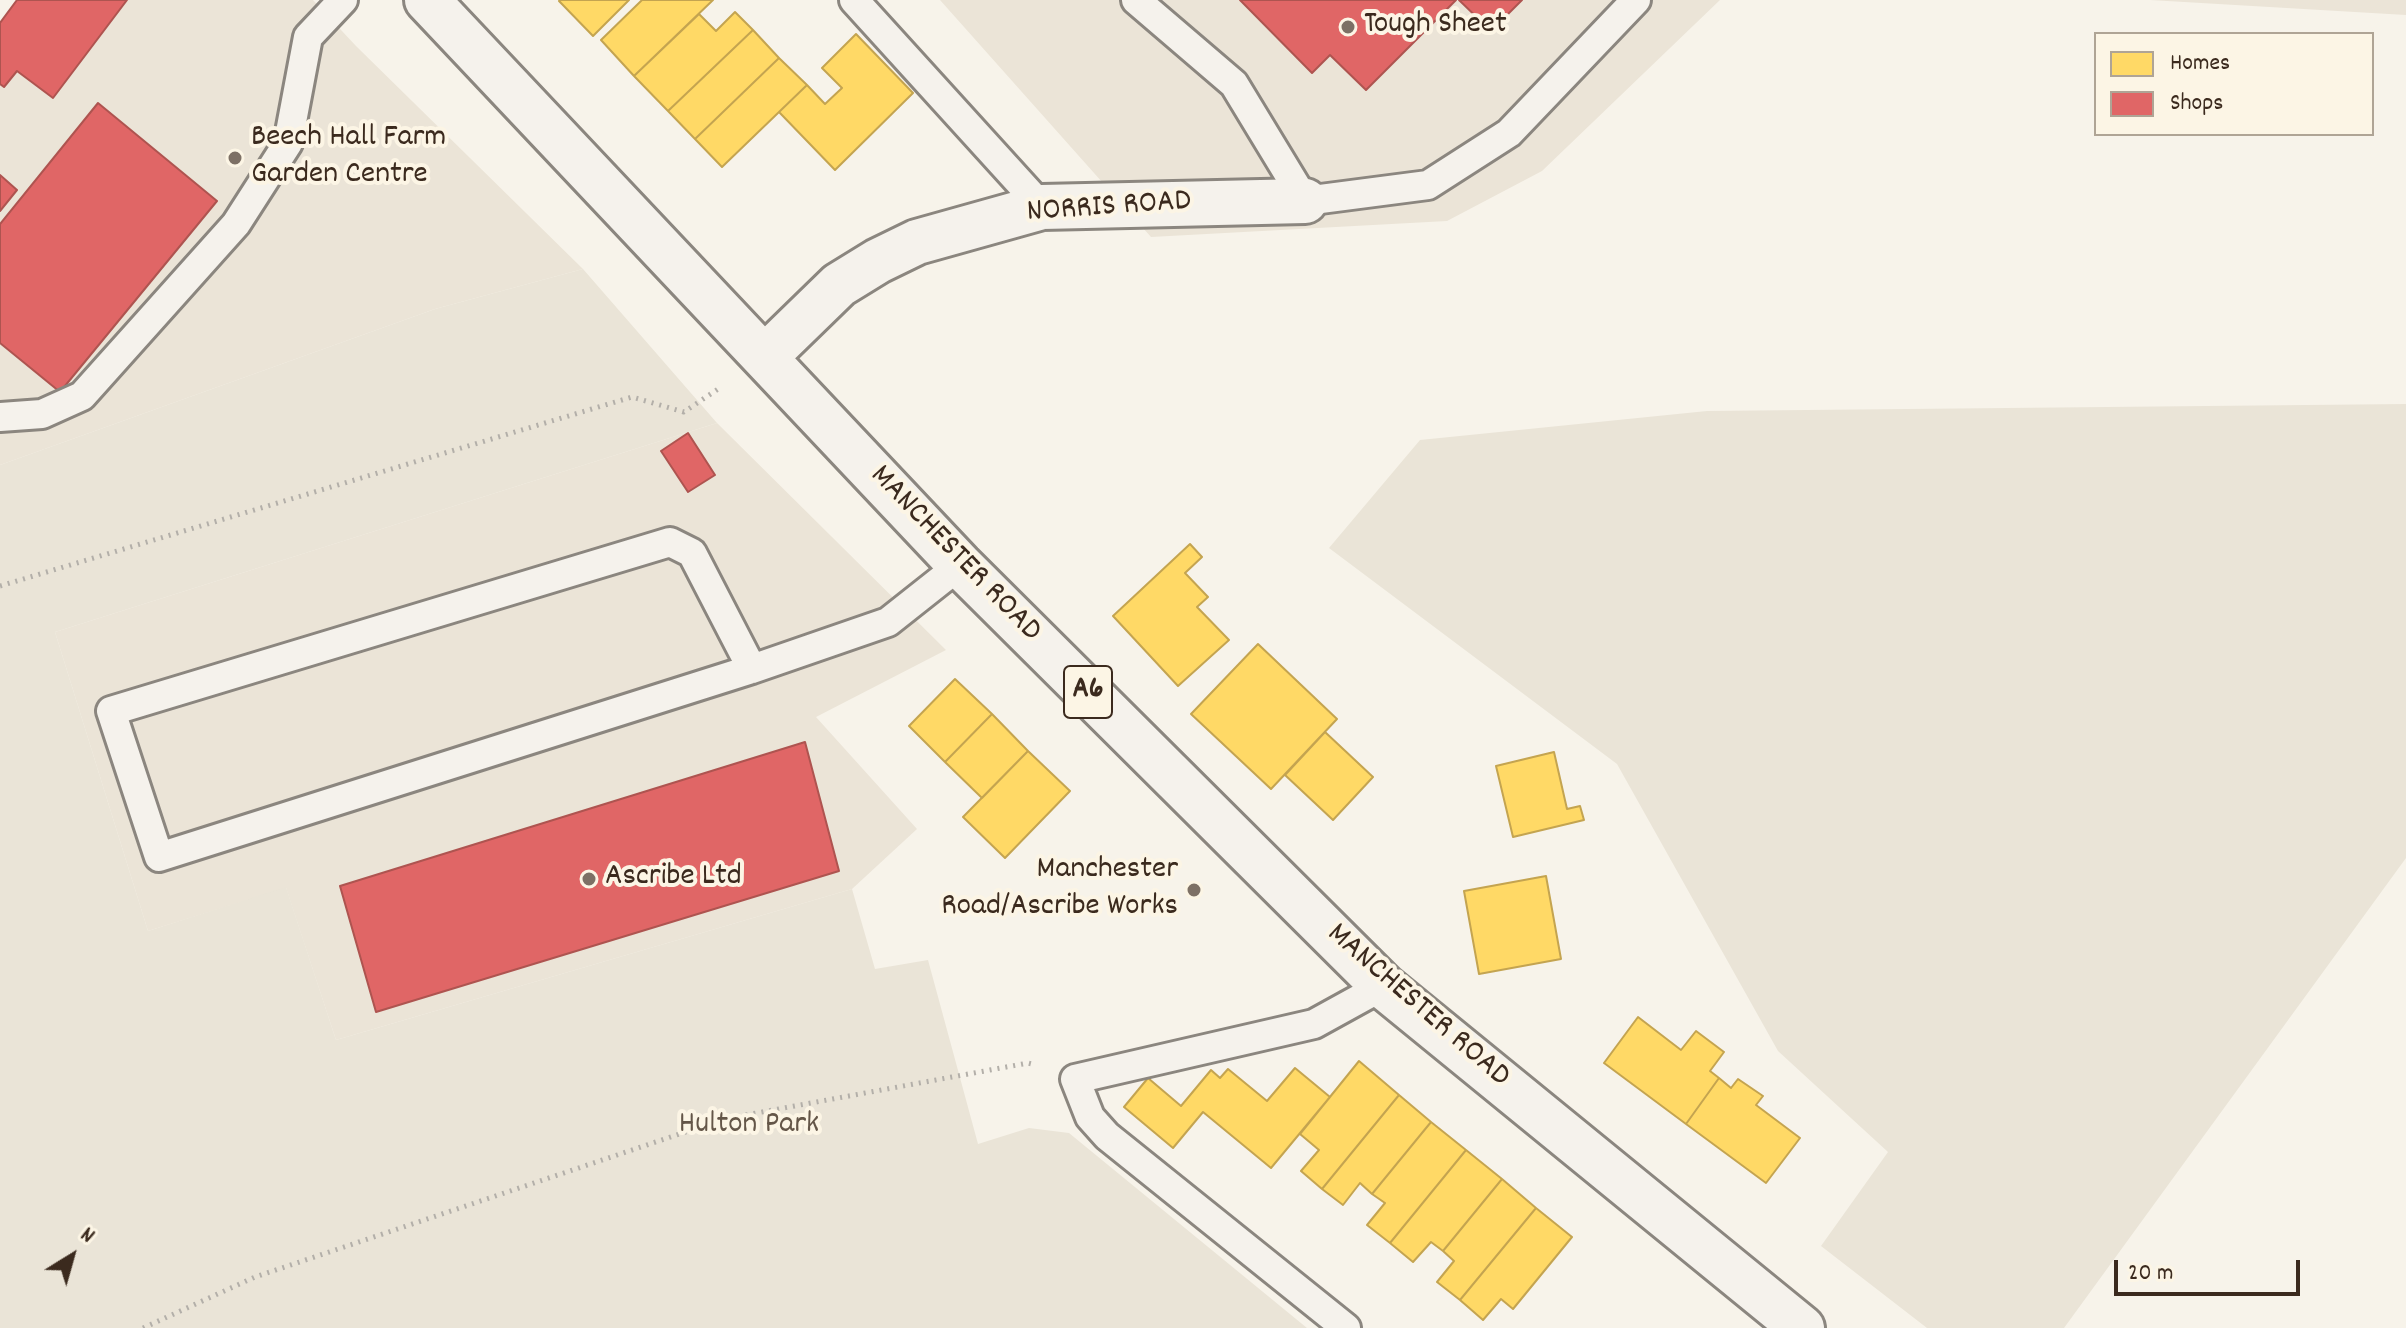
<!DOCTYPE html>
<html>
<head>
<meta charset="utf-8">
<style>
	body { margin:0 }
	#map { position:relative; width:2406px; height:1328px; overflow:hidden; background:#f7f3ea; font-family:Dekko,sans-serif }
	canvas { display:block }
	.legend { position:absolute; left:2094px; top:32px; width:280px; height:104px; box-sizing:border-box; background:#fcf5e5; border:2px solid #afa495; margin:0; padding:10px 14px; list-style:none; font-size:24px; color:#3b2a1e }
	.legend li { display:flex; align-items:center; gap:16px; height:40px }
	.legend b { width:40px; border:2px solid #afa495 }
	.north { position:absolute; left:32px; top:1216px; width:80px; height:80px; -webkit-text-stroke:6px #fcf5e5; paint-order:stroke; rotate:37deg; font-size:22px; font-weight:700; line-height:32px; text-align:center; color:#3b2a1e }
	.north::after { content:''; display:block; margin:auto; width:28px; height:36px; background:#3b2a1e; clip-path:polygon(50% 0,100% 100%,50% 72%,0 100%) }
	.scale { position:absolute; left:2114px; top:1260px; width:186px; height:36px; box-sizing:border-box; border:4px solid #3b2a1e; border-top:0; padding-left:10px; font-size:24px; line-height:28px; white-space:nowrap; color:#3b2a1e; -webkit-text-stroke:6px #fcf5e5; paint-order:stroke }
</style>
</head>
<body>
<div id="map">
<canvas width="2406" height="1328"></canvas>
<ul class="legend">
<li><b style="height:22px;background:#ffd966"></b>Homes</li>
<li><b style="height:22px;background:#e06666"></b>Shops</li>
</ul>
<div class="north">N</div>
<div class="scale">20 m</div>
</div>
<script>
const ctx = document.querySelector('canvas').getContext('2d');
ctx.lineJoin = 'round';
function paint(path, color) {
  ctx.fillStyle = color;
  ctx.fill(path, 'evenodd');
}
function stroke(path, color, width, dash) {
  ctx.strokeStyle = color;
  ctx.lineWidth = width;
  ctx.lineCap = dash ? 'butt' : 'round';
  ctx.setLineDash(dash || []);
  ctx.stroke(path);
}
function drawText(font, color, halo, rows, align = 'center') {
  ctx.font = font + ' Dekko,sans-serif';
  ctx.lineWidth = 8;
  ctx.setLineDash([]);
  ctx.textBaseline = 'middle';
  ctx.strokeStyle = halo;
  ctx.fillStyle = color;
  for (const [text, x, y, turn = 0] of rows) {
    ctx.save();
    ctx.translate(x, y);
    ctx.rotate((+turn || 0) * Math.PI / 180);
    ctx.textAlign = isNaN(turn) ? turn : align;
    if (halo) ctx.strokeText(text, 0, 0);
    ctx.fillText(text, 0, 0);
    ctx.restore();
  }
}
paint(new Path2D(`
	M 17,0 L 313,0 L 356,46 L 583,269 L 435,309 L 0,465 L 0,23 Z
	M 940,0 L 1720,0 L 1542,171 L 1447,221 L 1151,237 Z
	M 2150,0 L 2406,0 L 2406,15 Z
	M 717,423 L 946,650 L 816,717 L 917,829 L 852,889 L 336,1040 L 286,888 L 148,931 L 55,632 Z`), '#ebe4d7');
paint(new Path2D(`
	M 583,269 L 717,423 L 55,632 L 148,931 L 286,887 L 336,1040 L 852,889 L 875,969 L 928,960 L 978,1144 L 1029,1128 L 1069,1133 L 1307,1328 L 0,1328 L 0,465 L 435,309 Z
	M 2406,404 L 2406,858 L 2064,1328 L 1927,1328 L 1821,1246 L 1888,1152 L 1778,1051 L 1617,764 L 1329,548 L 1420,440 L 1707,411 Z`), '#eae4d7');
const homes = new Path2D(`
	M 561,0 L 629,0 L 593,36 L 559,1 Z
	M 642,0 L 713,0 L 634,76 L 601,40 Z
	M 735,12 L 753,30 L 668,111 L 634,76 L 699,14 L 716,31 Z
	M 753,30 L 779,58 L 695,139 L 668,111 Z
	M 856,34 L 913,93 L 835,170 L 779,112 L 807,85 L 825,104 L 842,88 L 822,68 Z
	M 779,58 L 807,85 L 722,167 L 695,139 Z
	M 1190,544 L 1202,557 L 1185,573 L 1208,597 L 1197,607 L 1229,640 L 1178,686 L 1113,616 Z
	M 1258,644 L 1337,719 L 1271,789 L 1191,714 Z
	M 955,679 L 992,714 L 945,762 L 909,726 Z
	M 992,714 L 1028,751 L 982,798 L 945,762 Z
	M 1325,732 L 1373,777 L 1333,820 L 1285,775 Z
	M 1028,751 L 1070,791 L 1005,858 L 963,817 Z
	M 1554,752 L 1567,809 L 1580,806 L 1584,820 L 1513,837 L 1496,766 Z
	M 1546,876 L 1561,959 L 1479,974 L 1464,891 Z
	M 1638,1017 L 1681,1050 L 1696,1031 L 1724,1052 L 1710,1071 L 1719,1078 L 1686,1124 L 1604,1063 Z
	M 1359,1061 L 1399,1095 L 1322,1189 L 1301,1171 L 1319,1150 L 1300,1134 Z
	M 1295,1068 L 1330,1097 L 1271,1168 L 1203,1112 L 1173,1148 L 1124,1107 L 1148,1078 L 1181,1106 L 1211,1070 L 1220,1078 L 1228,1069 L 1267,1101 Z
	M 1719,1078 L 1731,1088 L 1738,1079 L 1763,1096 L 1756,1105 L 1800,1138 L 1766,1183 L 1686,1124 Z
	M 1399,1095 L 1431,1122 L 1372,1194 L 1360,1183 L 1343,1205 L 1322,1189 Z
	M 1431,1122 L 1466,1150 L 1390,1243 L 1367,1225 L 1385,1203 L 1372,1194 Z
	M 1466,1150 L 1502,1179 L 1443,1251 L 1431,1242 L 1413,1262 L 1390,1243 Z
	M 1502,1179 L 1536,1208 L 1460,1300 L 1437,1282 L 1454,1261 L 1443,1251 Z
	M 1536,1208 L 1572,1237 L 1513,1309 L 1501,1299 L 1483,1320 L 1460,1300 Z`);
paint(homes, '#ffd966');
stroke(homes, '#c4a450', 2);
const shops = new Path2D(`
	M 17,0 L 127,0 L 53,98 L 17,71 L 4,87 L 0,84 L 0,23 Z
	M 1240,0 L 1456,0 L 1366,90 L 1330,55 L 1312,73 Z
	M 1459,0 L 1522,0 L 1491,31 Z
	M 98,103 L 217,201 L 60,392 L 0,343 L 0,224 Z
	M 0,175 L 17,190 L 0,211 Z
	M 688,433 L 715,475 L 688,492 L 661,451 Z
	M 805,742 L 839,871 L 376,1012 L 340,886 Z`);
paint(shops, '#e06666');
stroke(shops, '#ae5450', 2);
const lane = new Path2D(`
	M 854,0 L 1042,207
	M 1136,0 L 1234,84 L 1305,201 L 1428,185 L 1509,133 L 1636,0
	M 0,417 L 42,414 L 82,396 L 236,224 L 288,143 L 308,37 L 343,0
	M 752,669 L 692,553 L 670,542 L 111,711 L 159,857 L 752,669 L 888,622 L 960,565
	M 1346,1328 L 1107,1136 L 1090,1117 L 1075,1079 L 1314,1024 L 1383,986`);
const street = new Path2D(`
	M 765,357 L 839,285 L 878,261 L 917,242 L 1042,207 L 1305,201`);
const highway = new Path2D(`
	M 427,0 L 960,565 L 1383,986 L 1802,1328`);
stroke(lane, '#8b867f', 34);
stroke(street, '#8b867f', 50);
stroke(highway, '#8b867f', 50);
stroke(new Path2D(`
	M 0,586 L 632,397 L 684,412 L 718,389
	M 143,1328 L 255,1277 L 724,1119 L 1028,1063 L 1032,1064`), '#b3afa9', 5, [2, 6]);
stroke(lane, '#f5f2ec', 28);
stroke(street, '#f5f2ec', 44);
stroke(highway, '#f5f2ec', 44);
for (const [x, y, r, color] of [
	[1348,27,8,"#7d7065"],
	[235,158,8,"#7d7065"],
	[589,879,8,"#7d7065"],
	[1194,890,8,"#7d7065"]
]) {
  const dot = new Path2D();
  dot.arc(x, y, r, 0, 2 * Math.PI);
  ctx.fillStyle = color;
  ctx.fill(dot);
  stroke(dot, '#fcf5e5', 3);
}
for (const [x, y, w] of [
	[1088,692,48]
]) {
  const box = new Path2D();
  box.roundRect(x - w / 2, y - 26, w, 52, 6);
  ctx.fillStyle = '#fcf5e5';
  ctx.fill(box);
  stroke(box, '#3b2a1e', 2);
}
drawText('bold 30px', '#3b2a1e', null, [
	["A6",1088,692]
]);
drawText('32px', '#3b2a1e', '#fcf5e5', [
	["Tough Sheet",1364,27],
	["Beech Hall Farm",251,140],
	["Garden Centre",251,177],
	["Manchester",1178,872,"right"],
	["Road/Ascribe Works",1178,909,"right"],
	["Ascribe Ltd",605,879]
], 'left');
drawText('32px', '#3b2a1e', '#fcf5e5', [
	["NORRIS ROAD",1109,209,-4],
	["MANCHESTER ROAD",954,555,46],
	["MANCHESTER ROAD",1417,1007,41]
]);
drawText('32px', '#645648', '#fcf5e5', [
	["Hulton Park",749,1127]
]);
</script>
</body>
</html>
